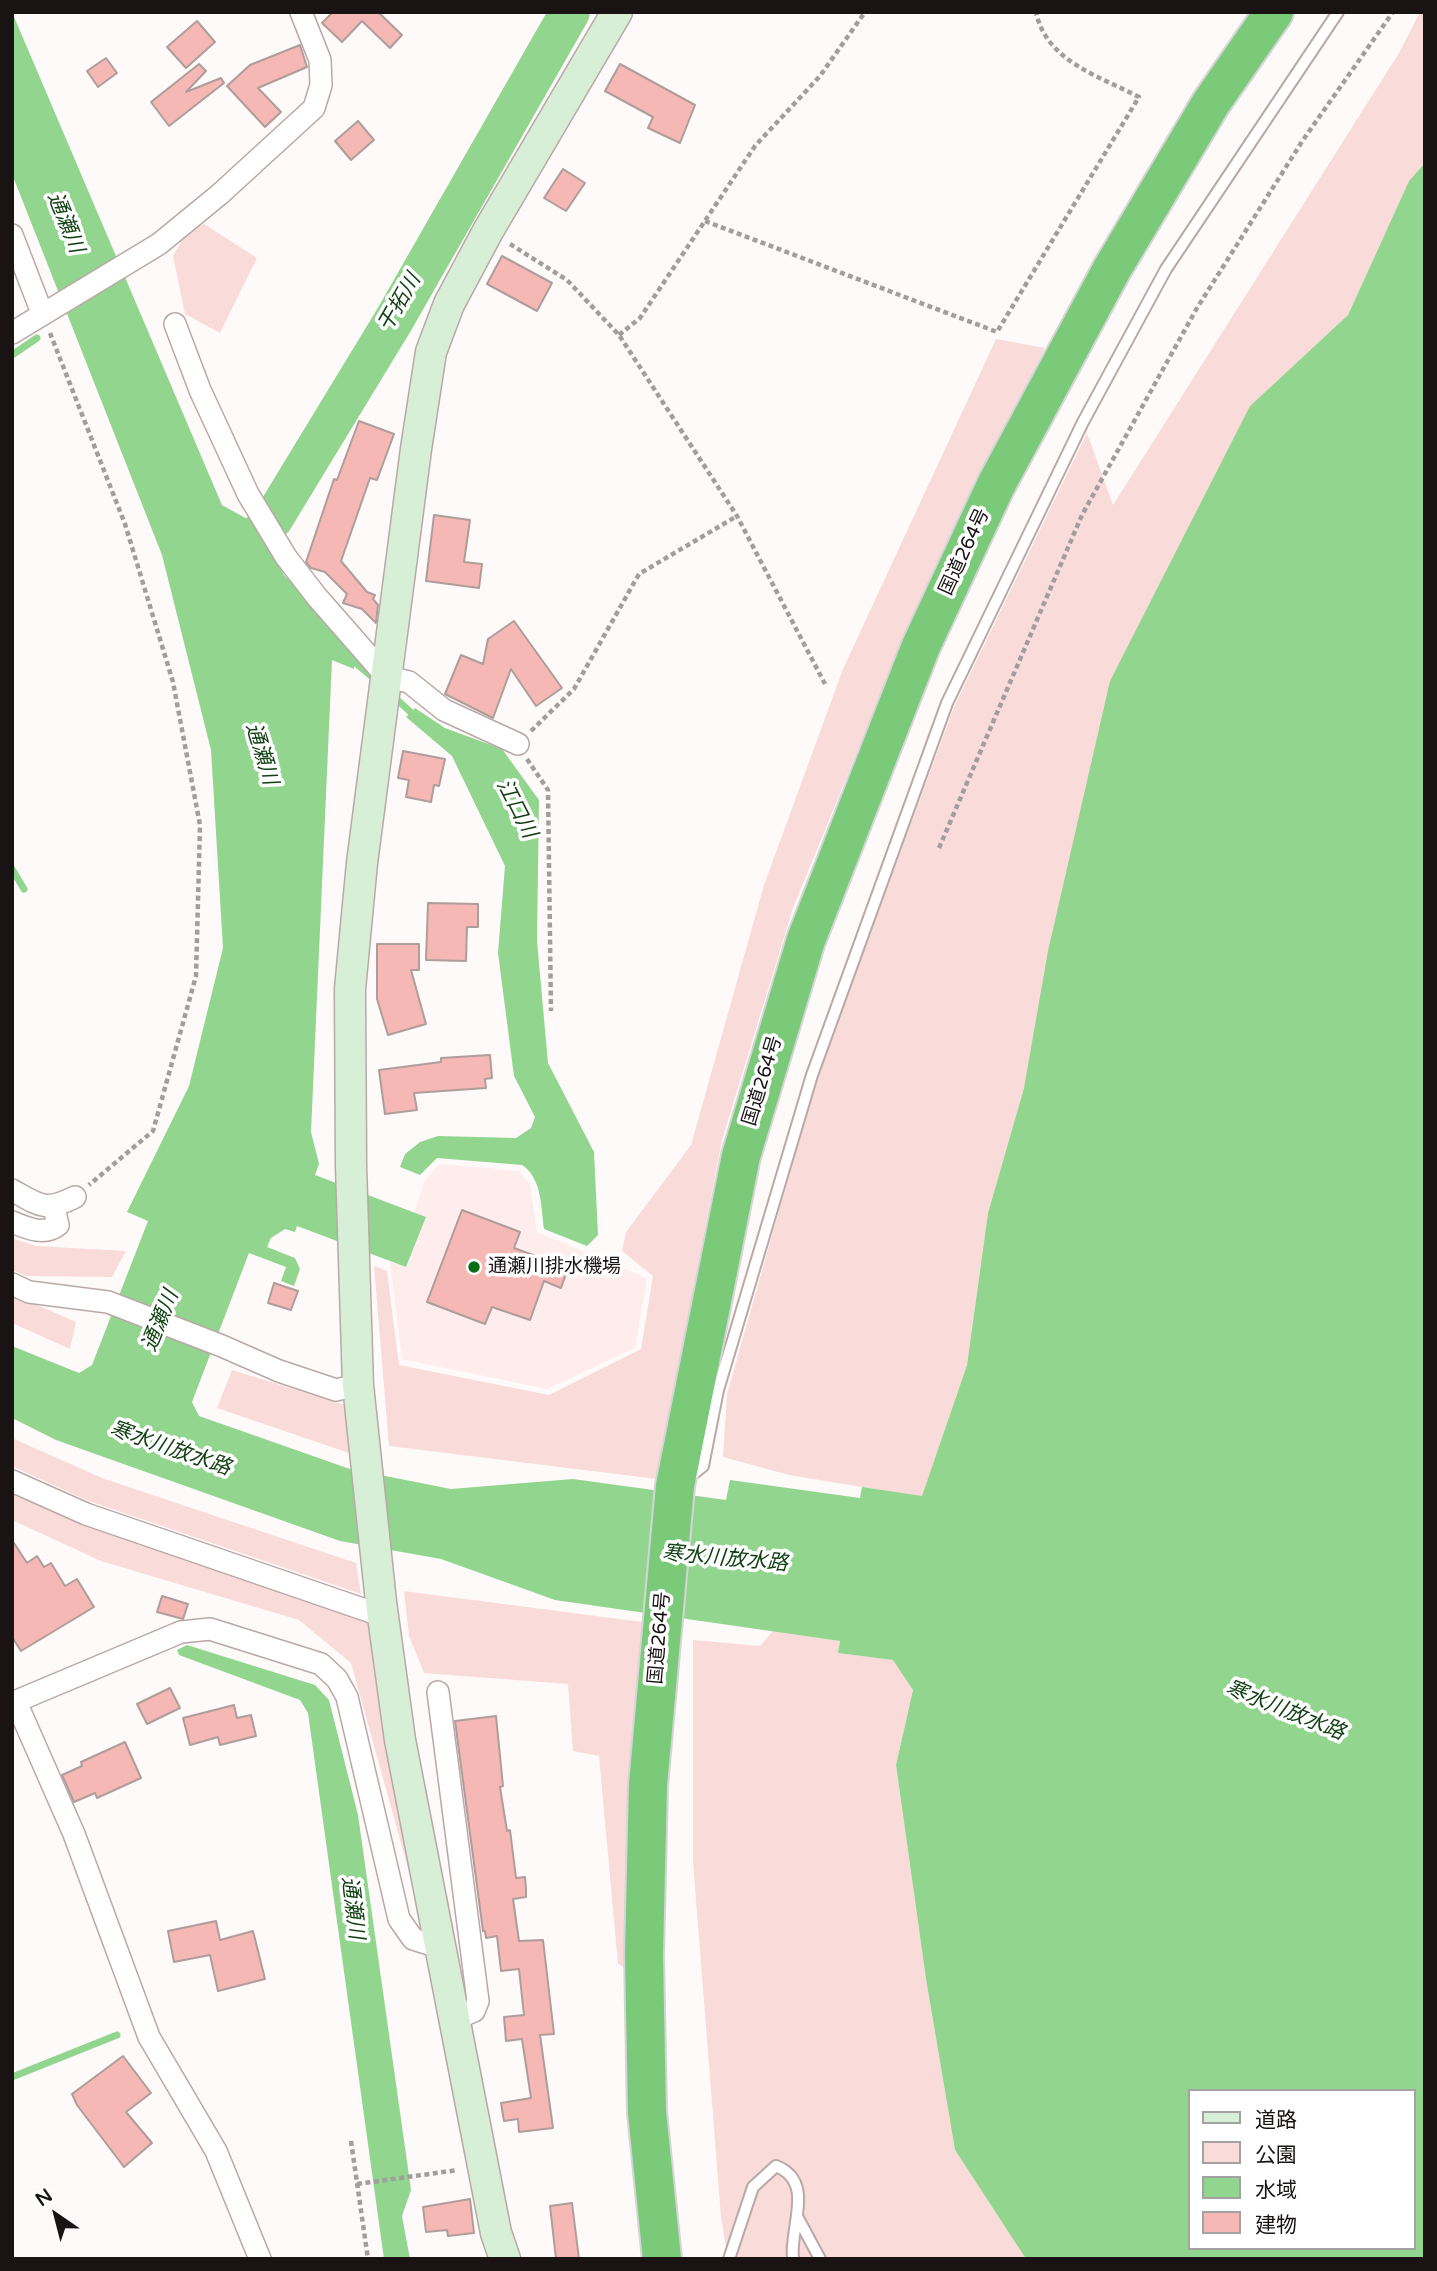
<!DOCTYPE html>
<html>
<head>
<meta charset="utf-8">
<style>
	body { margin:0 }
	#map { position:relative; width:1437px; height:2271px; overflow:hidden; background:#fdfaf9; font-family:"Varela Round","Noto Sans JP",sans-serif }
	canvas { display:block }
	.frame { position:absolute; inset:0; border:14px solid #191313; pointer-events:none }
	.legend { position:absolute; left:1188px; top:2089px; width:228px; height:161px; box-sizing:border-box; background:#fff; border:2px solid #a3a1a1; margin:0; padding:9px 12px; list-style:none; font-size:21px; color:#191313 }
	.legend li { display:flex; align-items:center; gap:14px; height:35px }
	.legend b { width:35px; border:2px solid #a3a1a1 }
	.north { position:absolute; left:21px; top:2180px; width:70px; height:70px; -webkit-text-stroke:5px #fff; paint-order:stroke; rotate:325deg; font-size:19px; font-weight:700; line-height:28px; text-align:center; color:#191313 }
	.north::after { content:''; display:block; margin:auto; width:24px; height:32px; background:#191313; clip-path:polygon(50% 0,100% 100%,50% 72%,0 100%) }
</style>
</head>
<body>
<div id="map">
<canvas width="1437" height="2271"></canvas>
<div class="frame"></div>
<ul class="legend">
<li><b style="height:9px;background:#d7efd7"></b>道路</li>
<li><b style="height:19px;background:#f9dcda"></b>公園</li>
<li><b style="height:19px;background:#91d58f"></b>水域</li>
<li><b style="height:19px;background:#f5b8b5"></b>建物</li>
</ul>
<div class="north">N</div>
</div>
<script>
const ctx = document.querySelector('canvas').getContext('2d');
ctx.lineJoin = 'round';
function paint(path, color) {
  ctx.fillStyle = color;
  ctx.fill(path, 'evenodd');
}
function stroke(path, color, width, dash) {
  ctx.strokeStyle = color;
  ctx.lineWidth = width;
  ctx.lineCap = dash ? 'butt' : 'round';
  ctx.setLineDash(dash || []);
  ctx.stroke(path);
}
function drawText(font, color, halo, rows, align = 'center') {
  ctx.font = font + ' "Varela Round","Noto Sans JP",sans-serif';
  ctx.lineWidth = 7;
  ctx.setLineDash([]);
  ctx.textBaseline = 'middle';
  ctx.strokeStyle = halo;
  ctx.fillStyle = color;
  for (const [text, x, y, turn = 0] of rows) {
    ctx.save();
    ctx.translate(x, y);
    ctx.rotate((+turn || 0) * Math.PI / 180);
    ctx.textAlign = isNaN(turn) ? turn : align;
    if (halo) ctx.strokeText(text, 0, 0);
    ctx.fillText(text, 0, 0);
    ctx.restore();
  }
}
paint(new Path2D(`
	M 440,1164 L 519,1171 L 530,1184 L 537,1232 L 647,1278 L 635,1348 L 547,1389 L 402,1359 L 390,1262 L 407,1267 L 425,1217 L 414,1213 L 425,1180 Z`), '#feedec');
paint(new Path2D(`
	M 1420,12 L 1425,12 L 1425,163 L 1409,181 L 1348,315 L 1250,406 L 1024,1088 L 988,1213 L 967,1365 L 922,1497 L 789,1475 L 723,1457 L 727,1394 L 817,1077 L 954,707 L 1087,433 L 1113,505 L 1399,53 Z
	M 204,224 L 257,258 L 220,333 L 185,314 L 173,256 L 186,233 Z
	M 996,339 L 1045,348 L 900,647 L 793,908 L 722,1140 L 657,1479 L 389,1446 L 374,1266 L 387,1271 L 399,1365 L 549,1395 L 641,1349 L 653,1276 L 622,1251 L 626,1232 L 691,1145 L 764,885 L 843,669 Z
	M 12,1238 L 36,1246 L 126,1251 L 112,1277 L 26,1276 L 12,1270 Z
	M 12,1294 L 76,1322 L 70,1349 L 12,1323 Z
	M 232,1370 L 348,1406 L 349,1453 L 217,1408 Z
	M 12,1438 L 102,1478 L 356,1563 L 361,1594 L 86,1500 L 12,1466 Z
	M 12,1492 L 369,1622 L 416,1897 L 351,1663 L 299,1620 L 101,1561 L 12,1520 Z
	M 404,1591 L 642,1622 L 627,1969 L 618,1964 L 599,1756 L 573,1751 L 568,1684 L 424,1673 L 409,1636 Z
	M 773,1631 L 840,1641 L 839,1653 L 894,1660 L 913,1690 L 896,1765 L 926,1979 L 955,2150 L 1026,2259 L 728,2259 L 721,2217 L 693,1862 L 693,1640 L 760,1646 Z`), '#f9dcda');
paint(new Path2D(`
	M 12,12 L 222,505 L 249,520 L 272,552 L 284,575 L 356,643 L 354,669 L 332,660 L 311,1132 L 319,1164 L 315,1175 L 426,1217 L 406,1267 L 297,1226 L 295,1232 L 285,1229 L 271,1238 L 267,1247 L 295,1258 L 300,1269 L 294,1286 L 281,1281 L 286,1267 L 249,1253 L 192,1402 L 199,1416 L 350,1469 L 451,1489 L 573,1479 L 726,1500 L 730,1480 L 860,1498 L 862,1487 L 922,1496 L 967,1365 L 988,1213 L 1024,1088 L 1048,951 L 1110,681 L 1250,406 L 1348,315 L 1409,181 L 1425,163 L 1425,2259 L 1026,2259 L 955,2150 L 926,1979 L 896,1765 L 913,1690 L 893,1660 L 838,1653 L 840,1641 L 555,1600 L 441,1559 L 340,1541 L 56,1440 L 12,1418 L 12,1346 L 79,1373 L 92,1365 L 148,1221 L 127,1212 L 189,1086 L 223,948 L 211,750 L 162,555 L 12,174 ZM 1190,2091 L 1414,2091 L 1414,2248 L 1190,2248 Z
	M 415,708 L 445,728 L 502,749 L 539,800 L 537,941 L 548,1063 L 594,1152 L 598,1235 L 587,1246 L 544,1229 C 541,1207 542,1178 522,1165 L 437,1158 L 420,1175 L 400,1167 L 405,1154 L 420,1142 L 438,1136 L 516,1138 L 531,1128 L 535,1117 L 514,1076 L 498,953 L 505,866 L 452,756 L 406,717 Z
	M 187,1645 L 315,1685 L 329,1700 L 358,1815 L 411,2190 L 402,2216 L 410,2259 L 384,2259 L 308,1713 L 300,1700 L 179,1655 L 177,1650 Z`), '#91d58f');
stroke(new Path2D(`
	M 12,355 L 37,338
	M 345,654 L 376,680
	M 392,695 L 417,718
	M 12,869 L 24,889
	M 12,2077 L 117,2035`), '#91d58f', 7);
stroke(new Path2D(`
	M 232,551 L 260,533 L 273,519 L 394,320 L 570,12`), '#91d58f', 40);
const building = new Path2D(`
	M 333,12 L 378,12 L 402,35 L 390,48 L 362,21 L 342,42 L 322,23 Z
	M 197,21 L 215,42 L 186,68 L 167,47 Z
	M 300,45 L 307,67 L 258,88 L 281,112 L 265,127 L 227,86 L 250,65 Z
	M 106,58 L 117,73 L 98,87 L 87,71 Z
	M 199,64 L 206,71 L 186,92 L 221,78 L 224,83 L 169,126 L 151,102 Z
	M 620,64 L 695,105 L 680,143 L 648,128 L 653,117 L 605,91 Z
	M 358,121 L 374,140 L 351,160 L 335,141 Z
	M 563,169 L 585,183 L 566,211 L 544,198 Z
	M 502,256 L 552,283 L 537,311 L 487,284 Z
	M 359,421 L 394,434 L 377,480 L 370,478 L 341,561 L 367,592 L 375,595 L 373,599 L 378,605 L 376,623 L 362,609 L 343,603 L 347,594 L 325,572 L 311,568 L 306,562 L 334,479 L 337,480 Z
	M 434,515 L 470,520 L 464,562 L 482,564 L 479,588 L 426,581 Z
	M 514,621 L 562,688 L 536,706 L 511,669 L 493,718 L 445,694 L 461,655 L 483,664 L 488,639 Z
	M 403,751 L 445,759 L 439,786 L 434,785 L 431,802 L 406,797 L 409,780 L 398,778 Z
	M 428,903 L 478,904 L 478,927 L 467,927 L 466,961 L 426,960 Z
	M 377,944 L 419,944 L 419,970 L 411,970 L 426,1024 L 388,1035 L 377,999 Z
	M 490,1055 L 492,1078 L 485,1079 L 486,1088 L 414,1093 L 417,1110 L 385,1114 L 379,1070 L 441,1062 L 441,1058 Z
	M 462,1210 L 520,1232 L 514,1248 L 568,1268 L 561,1288 L 544,1281 L 530,1320 L 492,1307 L 485,1324 L 427,1302 Z
	M 274,1283 L 298,1291 L 291,1310 L 268,1303 Z
	M 12,1540 L 27,1563 L 37,1556 L 44,1567 L 51,1563 L 65,1586 L 77,1579 L 94,1607 L 21,1651 L 12,1637 Z
	M 162,1596 L 188,1604 L 183,1619 L 157,1612 Z
	M 170,1688 L 180,1708 L 147,1724 L 137,1704 Z
	M 234,1705 L 237,1718 L 251,1715 L 256,1736 L 220,1745 L 218,1737 L 190,1745 L 183,1718 Z
	M 496,1716 L 503,1786 L 500,1787 L 507,1831 L 510,1830 L 516,1878 L 525,1877 L 526,1889 L 526,1897 L 513,1899 L 519,1941 L 543,1940 L 554,2034 L 540,2035 L 553,2128 L 519,2132 L 518,2119 L 504,2121 L 501,2103 L 531,2098 L 522,2039 L 506,2041 L 504,2017 L 524,2015 L 519,1969 L 501,1971 L 497,1936 L 486,1938 L 485,1931 L 483,1931 L 455,1721 Z
	M 125,1742 L 141,1778 L 97,1798 L 95,1793 L 74,1802 L 62,1775 L 82,1766 L 81,1762 Z
	M 216,1921 L 220,1940 L 253,1931 L 265,1979 L 218,1991 L 210,1955 L 174,1962 L 168,1931 Z
	M 123,2056 L 151,2093 L 126,2112 L 152,2143 L 124,2167 L 77,2105 L 72,2094 Z
	M 470,2199 L 474,2233 L 448,2236 L 447,2230 L 426,2232 L 423,2207 Z
	M 572,2203 L 579,2259 L 556,2259 L 550,2206 Z`);
paint(building, '#f5b8b5');
stroke(building, '#ae9d9b', 2);
const lane = new Path2D(`
	M 689,1477 L 703,1466 L 718,1390 L 812,1075 L 947,703 L 1083,422 L 1166,269 L 1338,12
	M 798,2218 L 820,2259
	M 729,2259 L 753,2187 L 776,2166 C 816,2182 789,2227 793,2259`);
const street = new Path2D(`
	M 12,235 L 42,313
	M 175,324 L 200,390 L 248,494 L 286,557 L 317,597 L 387,677 L 409,682 L 444,710 L 518,744
	M 12,333 L 159,244 L 220,194 L 314,108 L 321,85 L 320,60 L 301,12
	M 12,1190 C 40,1206 45,1212 75,1197
	M 12,1222 C 27,1228 44,1236 58,1225 L 54,1208
	M 12,1284 L 29,1292 L 108,1302 L 222,1346 L 279,1371 L 336,1390 L 358,1385
	M 12,1481 L 86,1514 L 383,1616
	M 438,1692 L 478,2001 L 474,2011 L 455,2019
	M 16,1702 L 74,1834 L 149,2037 L 216,2151 L 260,2259
	M 12,1703 L 181,1632 L 210,1629 L 321,1664 L 337,1679 L 347,1697 L 399,1919 L 413,1939 L 442,1948`);
const secondary = new Path2D(`
	M 505,2259 L 496,2233 L 400,1740 L 381,1602 L 358,1385 L 351,1165 L 350,989 L 362,863 L 416,449 L 431,352 L 449,304 L 488,231 L 617,12`);
const highway = new Path2D(`
	M 662,2259 L 647,2112 L 644,1955 L 648,1785 L 675,1486 L 741,1156 L 806,940 L 921,646 L 996,485 L 1112,269 L 1211,103 L 1274,12`);
stroke(lane, '#baa8a7', 14);
stroke(street, '#baa8a7', 24);
stroke(secondary, '#baa8a7', 33);
stroke(highway, '#d6d5d5', 42);
stroke(new Path2D(`
	M 705,221 L 997,332 L 1139,97 C 1099,76 1046,61 1036,12
	M 510,244 L 567,280 L 619,335 L 737,516 L 825,684
	M 50,333 L 125,524 L 173,682 L 200,825 L 196,976 L 153,1131 L 89,1185
	M 619,335 L 640,318 L 755,146 L 820,76 L 865,12
	M 531,731 L 574,689 L 639,574 L 737,516
	M 527,759 L 548,790 L 551,1011
	M 939,848 L 1082,515 L 1197,308 L 1303,140 L 1393,12
	M 351,2141 L 368,2259
	M 357,2184 L 458,2170`), '#a29e9d', 4.5, [5, 3.5]);
stroke(lane, '#fff', 10);
stroke(street, '#fff', 21);
stroke(secondary, '#d7efd7', 30);
stroke(highway, '#7bca7a', 38);
for (const [x, y, r, color] of [
	[474,1267,7,"#0c6b17"]
]) {
  const dot = new Path2D();
  dot.arc(x, y, r, 0, 2 * Math.PI);
  ctx.fillStyle = color;
  ctx.fill(dot);
  stroke(dot, '#fff', 2.5);
}
drawText('19px', '#191313', '#fff', [
	["国道264号",965,552,-65],
	["国道264号",763,1081,-73],
	["国道264号",660,1638,-85]
]);
drawText('19px', '#191313', '#fff', [
	["通瀬川排水機場",488,1267]
], 'left');
drawText('italic 21px', '#124114', '#fff', [
	["通瀬川",65,223,68],
	["干拓川",400,303,-60],
	["通瀬川",261,754,73],
	["江口川",516,809,63],
	["通瀬川",161,1321,-68],
	["寒水川放水路",170,1449,19],
	["寒水川放水路",725,1559,5],
	["寒水川放水路",1285,1711,22],
	["通瀬川",352,1908,83]
]);
</script>
</body>
</html>
